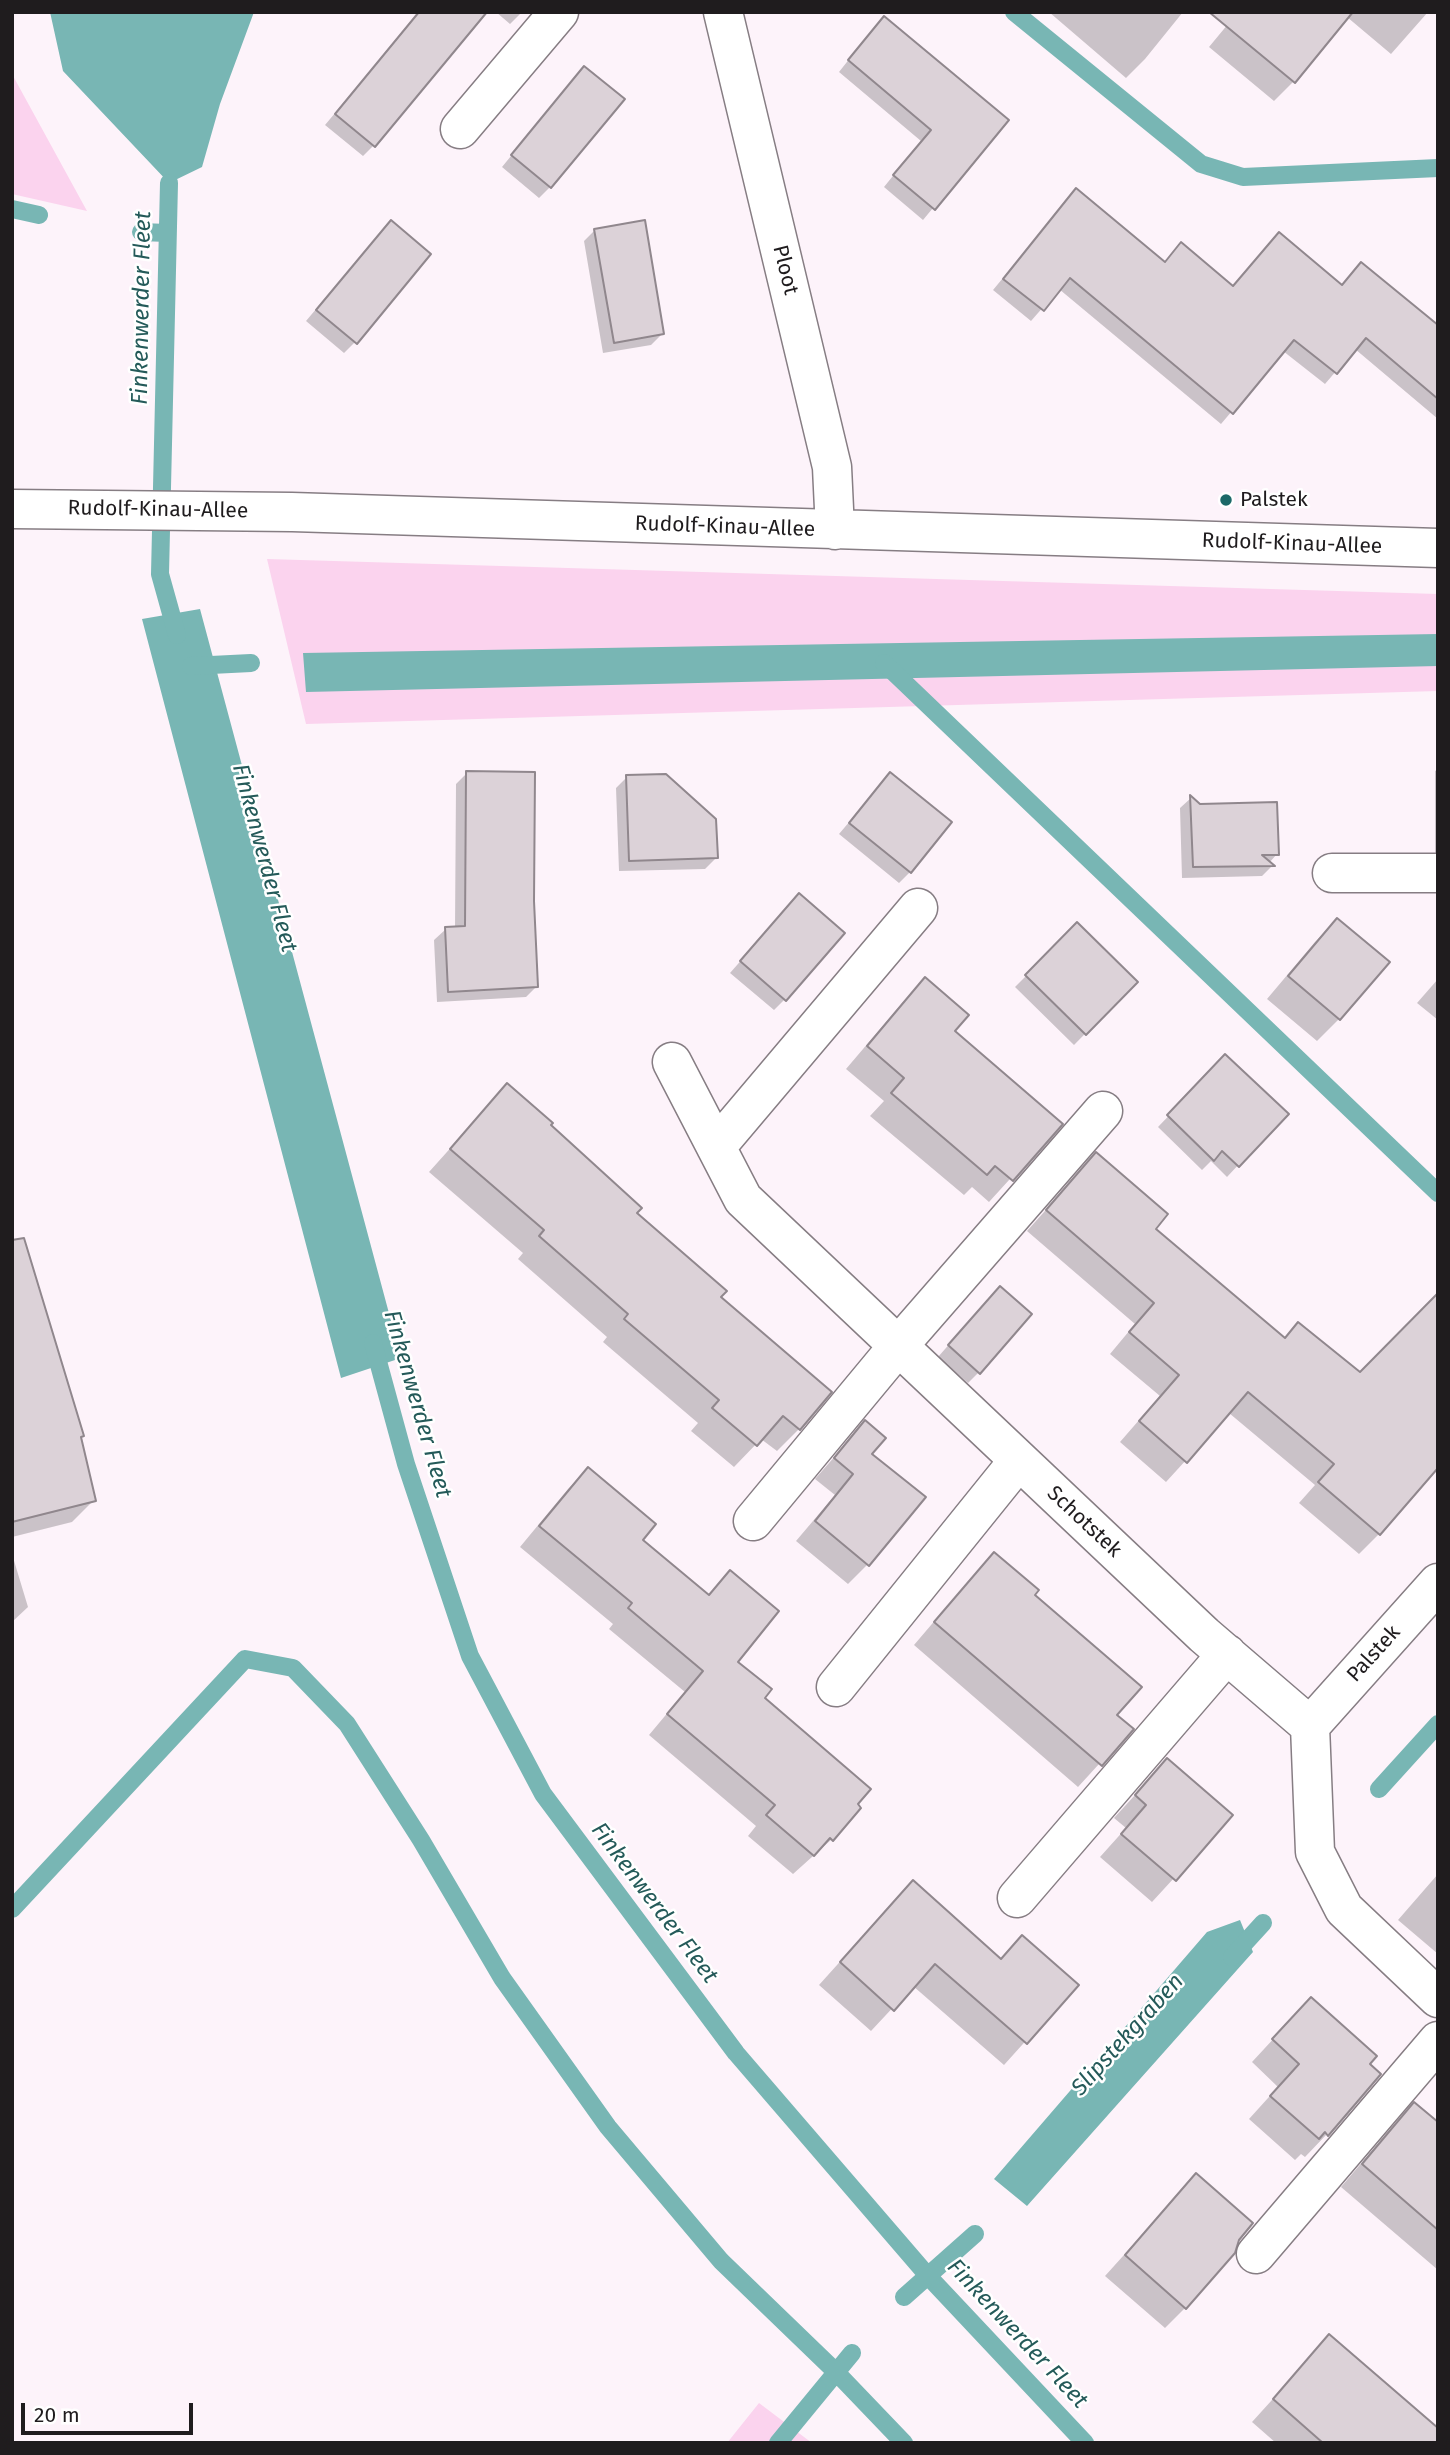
<!DOCTYPE html>
<html>
<head>
<meta charset="utf-8">
<style>
	body { margin:0 }
	#map { position:relative; width:1450px; height:2455px; overflow:hidden; background:#fdf3fa; font-family:"Fira Sans",sans-serif }
	canvas { display:block }
	.frame { position:absolute; inset:0; border:14px solid #1f1c1e; pointer-events:none }
	.scale { position:absolute; left:21px; top:2403px; width:172px; height:32px; box-sizing:border-box; border:4px solid #1f1c1e; border-top:0; padding-left:9px; font-size:21px; line-height:24px; white-space:nowrap; color:#1f1c1e; -webkit-text-stroke:5px #fff; paint-order:stroke }
</style>
</head>
<body>
<div id="map">
<canvas width="1450" height="2455"></canvas>
<div class="frame"></div>
<div class="scale">20 m</div>
</div>
<script>
const ctx = document.querySelector('canvas').getContext('2d');
ctx.lineJoin = 'round';
function paint(path, color) {
  ctx.fillStyle = color;
  ctx.fill(path, 'evenodd');
}
function stroke(path, color, width, dash) {
  ctx.strokeStyle = color;
  ctx.lineWidth = width;
  ctx.lineCap = dash ? 'butt' : 'round';
  ctx.setLineDash(dash || []);
  ctx.stroke(path);
}
function drawText(font, color, halo, rows, align = 'center') {
  ctx.font = font + ' "Fira Sans",sans-serif';
  ctx.lineWidth = 5;
  ctx.setLineDash([]);
  ctx.textBaseline = 'middle';
  ctx.strokeStyle = halo;
  ctx.fillStyle = color;
  for (const [text, x, y, turn = 0] of rows) {
    ctx.save();
    ctx.translate(x, y);
    ctx.rotate((+turn || 0) * Math.PI / 180);
    ctx.textAlign = isNaN(turn) ? turn : align;
    if (halo) ctx.strokeText(text, 0, 0);
    ctx.fillText(text, 0, 0);
    ctx.restore();
  }
}
paint(new Path2D(`
	M 12,74 L 87,211 L 12,194 Z
	M 267,559 L 1438,594 L 1438,691 L 306,724 Z
	M 759,2403 L 812,2443 L 727,2443 Z`), '#fbd3ee');
paint(new Path2D(`
	M 50,12 L 254,12 L 220,104 L 202,167 L 169,183 L 63,71 Z
	M 200,609 L 401,1358 L 341,1378 L 142,619 Z
	M 1438,634 L 1438,666 L 306,692 L 303,653 Z
	M 1240,1920 L 1253,1952 L 1027,2206 L 994,2179 L 1207,1932 Z`), '#78b6b4');
paint(new Path2D(`
	M 496,12 L 522,12 L 510,24 Z
	M 1049,12 L 1183,12 L 1145,59 L 1126,78 Z
	M 1238,12 L 1428,12 L 1391,54 L 1347,17 L 1293,82 L 1274,101 L 1209,47 Z
	M 873,29 L 1006,120 L 923,220 L 884,187 L 921,141 L 839,72 Z
	M 397,39 L 373,146 L 363,156 L 325,125 Z
	M 574,79 L 550,187 L 539,198 L 502,167 Z
	M 1066,202 L 1164,263 L 1181,244 L 1233,287 L 1341,287 L 1361,264 L 1438,328 L 1438,419 L 1355,349 L 1325,384 L 1283,351 L 1221,424 L 1059,289 L 1031,321 L 993,290 Z
	M 595,230 L 662,334 L 651,345 L 603,353 L 584,241 Z
	M 380,233 L 355,342 L 344,353 L 306,321 Z
	M 1438,769 L 1438,863 L 1435,863 L 1435,771 Z
	M 467,773 L 532,901 L 537,986 L 526,997 L 437,1002 L 434,940 L 446,929 L 455,928 L 456,784 Z
	M 890,774 L 910,872 L 899,883 L 839,834 Z
	M 627,777 L 716,858 L 705,869 L 619,871 L 616,788 Z
	M 1191,798 L 1277,854 L 1269,863 L 1272,866 L 1262,876 L 1182,878 L 1180,808 Z
	M 789,906 L 784,1000 L 774,1010 L 730,973 Z
	M 1337,920 L 1339,1019 L 1317,1041 L 1267,999 L 1315,942 Z
	M 1077,925 L 1136,982 L 1074,1045 L 1015,987 Z
	M 1438,979 L 1438,1020 L 1417,1003 Z
	M 926,980 L 953,1032 L 1060,1124 L 989,1202 L 972,1187 L 964,1195 L 870,1116 L 884,1101 L 846,1069 L 903,1002 Z
	M 1225,1057 L 1286,1114 L 1227,1177 L 1211,1161 L 1202,1170 L 1158,1127 Z
	M 507,1085 L 719,1297 L 830,1392 L 799,1429 L 777,1451 L 761,1439 L 734,1467 L 691,1431 L 698,1423 L 603,1342 L 607,1337 L 518,1259 L 523,1253 L 429,1172 Z
	M 1096,1154 L 1153,1229 L 1283,1339 L 1299,1324 L 1359,1375 L 1379,1534 L 1359,1554 L 1299,1503 L 1315,1485 L 1229,1413 L 1166,1482 L 1120,1442 L 1160,1396 L 1110,1354 L 1135,1324 L 1027,1231 Z
	M 989,1299 L 979,1372 L 968,1383 L 938,1357 Z
	M 12,1317 L 79,1439 L 94,1500 L 72,1522 L 12,1537 Z
	M 865,1422 L 870,1454 L 867,1565 L 848,1584 L 796,1541 L 835,1495 L 815,1479 Z
	M 588,1469 L 640,1540 L 707,1596 L 730,1573 L 735,1662 L 763,1698 L 832,1839 L 793,1874 L 748,1836 L 756,1826 L 649,1735 L 685,1692 L 609,1629 L 613,1624 L 520,1547 L 568,1489 Z
	M 12,1554 L 28,1607 L 12,1622 Z
	M 994,1554 L 1032,1595 L 1115,1715 L 1131,1729 L 1078,1787 L 914,1645 L 972,1577 Z
	M 1167,1760 L 1231,1816 L 1152,1902 L 1100,1857 L 1126,1828 L 1114,1818 Z
	M 1438,1874 L 1438,1954 L 1398,1920 Z
	M 891,1905 L 1000,1960 L 1022,1938 L 1076,1985 L 1004,2065 L 913,1986 L 871,2031 L 819,1985 Z
	M 1289,2022 L 1327,2134 L 1305,2157 L 1301,2154 L 1295,2160 L 1249,2119 L 1278,2087 L 1252,2062 Z
	M 1415,2105 L 1438,2124 L 1438,2270 L 1341,2187 L 1392,2127 Z
	M 1196,2175 L 1185,2308 L 1165,2328 L 1105,2276 Z
	M 1330,2336 L 1436,2429 L 1438,2427 L 1438,2443 L 1276,2443 L 1252,2422 Z`), '#0003');
stroke(new Path2D(`
	M 1014,12 L 1201,164 L 1243,177 L 1438,168
	M 169,183 L 160,574 L 177,635
	M 12,209 L 39,215
	M 141,232 L 167,233
	M 884,663 L 1438,1193
	M 191,666 L 251,663
	M 373,1343 L 406,1464 L 470,1656 L 543,1794 L 736,2053 L 928,2276 L 1085,2443
	M 1379,1789 L 1438,1724
	M 12,1909 L 245,1659 L 293,1668 L 347,1724 L 421,1840 L 502,1978 L 608,2127 L 721,2261 L 835,2371 L 904,2443
	M 1232,1957 L 1263,1923
	M 904,2297 L 975,2234
	M 778,2443 L 852,2353`), '#78b6b4', 18);
const building = new Path2D(`
	M 419,12 L 487,12 L 375,147 L 335,114 Z
	M 1209,12 L 1353,12 L 1295,83 Z
	M 884,16 L 1009,120 L 935,210 L 893,175 L 931,130 L 848,60 Z
	M 584,66 L 625,99 L 551,188 L 511,155 Z
	M 1076,188 L 1165,262 L 1181,242 L 1233,286 L 1279,232 L 1342,285 L 1361,262 L 1438,325 L 1438,399 L 1366,338 L 1337,374 L 1294,340 L 1233,414 L 1070,278 L 1044,311 L 1003,279 Z
	M 391,220 L 431,254 L 357,344 L 316,310 Z
	M 645,220 L 664,334 L 614,343 L 594,229 Z
	M 466,771 L 535,772 L 534,901 L 538,987 L 448,992 L 445,927 L 465,926 Z
	M 890,772 L 952,822 L 911,873 L 849,823 Z
	M 666,774 L 716,819 L 718,858 L 629,861 L 626,775 Z
	M 1190,795 L 1200,804 L 1277,802 L 1279,855 L 1262,855 L 1275,866 L 1193,867 Z
	M 799,893 L 845,933 L 786,1001 L 740,961 Z
	M 1337,918 L 1390,962 L 1340,1020 L 1288,976 Z
	M 1077,922 L 1138,982 L 1086,1035 L 1025,975 Z
	M 925,977 L 969,1015 L 955,1031 L 1063,1124 L 1013,1181 L 995,1166 L 987,1175 L 891,1093 L 904,1078 L 867,1046 Z
	M 1225,1054 L 1289,1114 L 1239,1167 L 1222,1151 L 1214,1161 L 1167,1115 Z
	M 507,1083 L 553,1123 L 551,1125 L 642,1208 L 637,1213 L 727,1291 L 721,1297 L 832,1392 L 800,1430 L 783,1416 L 757,1446 L 712,1408 L 719,1400 L 624,1319 L 628,1314 L 539,1236 L 544,1230 L 450,1149 Z
	M 1096,1152 L 1168,1214 L 1156,1229 L 1285,1338 L 1298,1322 L 1360,1372 L 1438,1293 L 1438,1468 L 1380,1535 L 1318,1482 L 1334,1464 L 1248,1392 L 1187,1463 L 1139,1421 L 1179,1375 L 1129,1332 L 1154,1303 L 1046,1210 Z
	M 24,1238 L 84,1436 L 81,1437 L 96,1501 L 12,1522 L 12,1240 Z
	M 1000,1286 L 1032,1314 L 980,1374 L 948,1345 Z
	M 865,1420 L 886,1438 L 872,1454 L 926,1497 L 869,1566 L 815,1521 L 853,1474 L 834,1458 Z
	M 588,1467 L 656,1524 L 643,1540 L 709,1595 L 730,1570 L 779,1611 L 738,1662 L 772,1689 L 765,1698 L 871,1789 L 858,1804 L 861,1808 L 833,1841 L 830,1838 L 814,1856 L 766,1815 L 775,1805 L 667,1714 L 703,1671 L 628,1608 L 632,1603 L 539,1526 Z
	M 994,1552 L 1039,1590 L 1035,1595 L 1142,1687 L 1117,1715 L 1134,1729 L 1102,1766 L 934,1622 Z
	M 1167,1758 L 1233,1815 L 1176,1881 L 1121,1834 L 1146,1805 L 1135,1795 Z
	M 913,1880 L 1001,1959 L 1022,1935 L 1079,1985 L 1027,2044 L 935,1964 L 894,2011 L 840,1962 Z
	M 1311,1997 L 1377,2056 L 1370,2064 L 1381,2074 L 1328,2136 L 1325,2132 L 1319,2139 L 1270,2096 L 1299,2064 L 1272,2039 Z
	M 1414,2102 L 1438,2122 L 1438,2230 L 1362,2164 Z
	M 1196,2173 L 1253,2223 L 1239,2240 L 1235,2253 L 1186,2309 L 1125,2255 Z
	M 1329,2334 L 1438,2428 L 1438,2443 L 1323,2443 L 1273,2399 Z`);
paint(building, '#dcd2d8');
stroke(building, '#90878d', 2);
const minor = new Path2D(`
	M 723,12 L 832,467 L 835,530
	M 460,129 L 559,12
	M 12,509 L 292,512 L 1438,548
	M 1332,873 L 1438,873
	M 672,1062 L 743,1199 L 1204,1635 L 1310,1726 L 1315,1852 L 1344,1909 L 1438,1998
	M 716,1147 L 918,908
	M 753,1521 L 899,1345 L 1103,1111
	M 836,1687 L 1019,1460
	M 1310,1726 L 1438,1583
	M 1017,1898 L 1227,1654
	M 1256,2254 L 1438,2041`);
stroke(minor, '#867d83', 41);
stroke(minor, '#fff', 38);
for (const [x, y, r, color] of [
	[1226,500,7,"#1c6968"]
]) {
  const dot = new Path2D();
  dot.arc(x, y, r, 0, 2 * Math.PI);
  ctx.fillStyle = color;
  ctx.fill(dot);
  stroke(dot, '#fff', 2.5);
}
drawText('21px', '#1f1c1e', '#fff', [
	["Ploot",785,270,76],
	["Rudolf-Kinau-Allee",158,510,1],
	["Rudolf-Kinau-Allee",725,527,2],
	["Rudolf-Kinau-Allee",1292,544,2],
	["Schotstek",1084,1522,43],
	["Palstek",1374,1654,-48]
]);
drawText('21px', '#1f1c1e', '#fff', [
	["Palstek",1240,500]
], 'left');
drawText('italic 23px', '#245a59', '#fff', [
	["Finkenwerder Fleet",142,308,-89],
	["Finkenwerder Fleet",264,858,75],
	["Finkenwerder Fleet",417,1404,74],
	["Finkenwerder Fleet",654,1903,53],
	["Slipstekgraben",1128,2035,-48],
	["Finkenwerder Fleet",1017,2334,47]
]);
</script>
</body>
</html>
